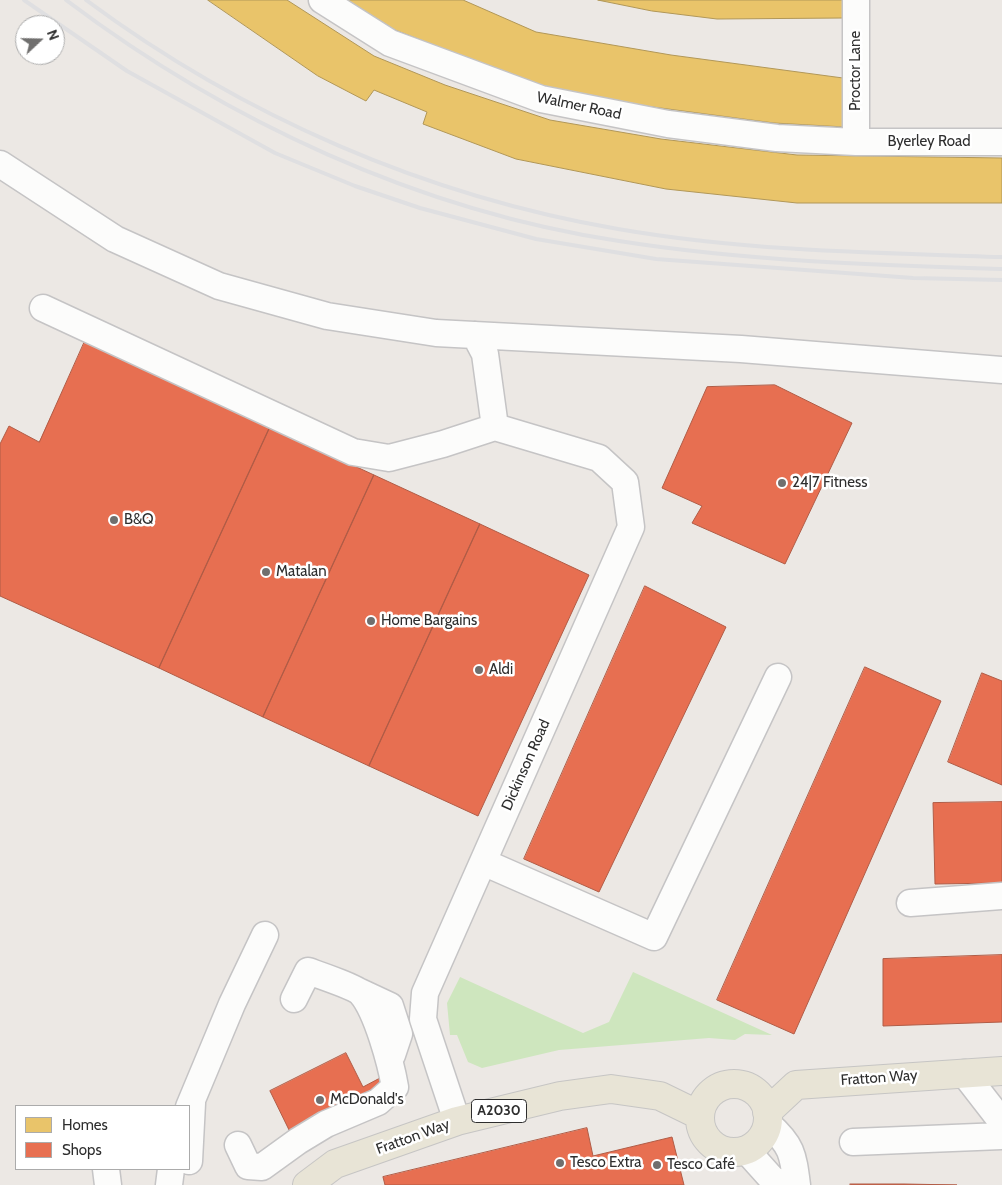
<!DOCTYPE html>
<html>
<head>
<meta charset="utf-8">
<style>
	body { margin:0 }
	#map { position:relative; width:1002px; height:1185px; overflow:hidden; background:#ece8e4; font-family:Cabin,sans-serif }
	canvas { display:block }
	.legend { position:absolute; left:15px; top:1105px; width:175px; height:65px; box-sizing:border-box; background:#fff; border:1px solid #ababab; margin:0; padding:6px 9px; list-style:none; font-size:15px; color:#2e2e2e }
	.legend li { display:flex; align-items:center; gap:10px; height:25px }
	.legend b { width:25px; border:1px solid #ababab }
	.north { position:absolute; left:15px; top:15px; width:50px; height:50px; box-sizing:border-box; background:#fff; border:1px solid #ababab; border-radius:50%; rotate:69deg; font-size:14px; font-weight:700; line-height:20px; text-align:center; color:#2e2e2e }
	.north::after { content:''; display:block; margin:auto; width:18px; height:22px; background:#706f6e; clip-path:polygon(50% 0,100% 100%,50% 72%,0 100%) }
</style>
</head>
<body>
<div id="map">
<canvas width="1002" height="1185"></canvas>
<ul class="legend">
<li><b style="height:14px;background:#e9c46a"></b>Homes</li>
<li><b style="height:14px;background:#e76f51"></b>Shops</li>
</ul>
<div class="north">N</div>
</div>
<script>
const ctx = document.querySelector('canvas').getContext('2d');
ctx.lineJoin = 'round';
function paint(path, color) {
  ctx.fillStyle = color;
  ctx.fill(path, 'evenodd');
}
function stroke(path, color, width, dash) {
  ctx.strokeStyle = color;
  ctx.lineWidth = width;
  ctx.lineCap = dash ? 'butt' : 'round';
  ctx.setLineDash(dash || []);
  ctx.stroke(path);
}
function drawText(font, color, halo, rows, align = 'center') {
  ctx.font = font + ' Cabin,sans-serif';
  ctx.lineWidth = 5;
  ctx.setLineDash([]);
  ctx.textBaseline = 'middle';
  ctx.strokeStyle = halo;
  ctx.fillStyle = color;
  for (const [text, x, y, turn = 0] of rows) {
    ctx.save();
    ctx.translate(x, y);
    ctx.rotate((+turn || 0) * Math.PI / 180);
    ctx.textAlign = isNaN(turn) ? turn : align;
    if (halo) ctx.strokeText(text, 0, 0);
    ctx.fillText(text, 0, 0);
    ctx.restore();
  }
}
paint(new Path2D(`
	M 633,972 L 772,1035 L 745,1034 L 735,1040 L 709,1038 L 559,1050 L 482,1068 L 468,1062 L 457,1035 L 450,1035 L 447,1003 L 460,977 L 583,1033 L 609,1022 Z`), '#cee6be');
const homes = new Path2D(`
	M 208,0 L 287,0 L 374,56 L 445,85 L 550,120 L 661,139 L 797,155 L 1002,158 L 1002,203 L 797,203 L 666,189 L 516,159 L 423,124 L 427,112 L 374,90 L 366,101 L 318,76 Z
	M 348,0 L 463,0 L 536,32 L 671,55 L 843,78 L 845,127 L 774,123 L 562,95 L 395,30 Z
	M 598,0 L 843,0 L 843,18 L 717,19 L 652,11 Z`);
paint(homes, '#e9c46a');
stroke(homes, '#b19758', 1);
const shops = new Path2D(`
	M 85,341 L 270,427 L 159,668 L 0,596 L 0,444 L 9,426 L 39,442 Z
	M 775,385 L 852,423 L 785,564 L 692,523 L 702,506 L 662,488 L 707,387 Z
	M 270,427 L 374,475 L 263,717 L 159,668 Z
	M 374,475 L 480,524 L 369,766 L 263,717 Z
	M 480,524 L 589,575 L 478,816 L 369,766 Z
	M 645,586 L 726,627 L 599,892 L 524,859 Z
	M 865,667 L 941,701 L 794,1034 L 717,1000 Z
	M 982,673 L 1002,681 L 1002,785 L 948,762 Z
	M 1002,802 L 1002,883 L 935,884 L 933,803 Z
	M 1002,955 L 1002,1022 L 883,1026 L 883,959 Z
	M 346,1053 L 363,1087 L 380,1078 L 386,1089 L 292,1136 L 270,1091 Z
	M 587,1128 L 593,1156 L 672,1137 L 684,1185 L 385,1185 L 383,1177 Z
	M 850,1184 L 904,1184 L 957,1185 L 851,1185 Z`);
paint(shops, '#e76f51');
stroke(shops, '#b05c46', 1);
const minor = new Path2D(`
	M 322,0 L 390,43 L 541,99 L 668,124 L 777,138 L 856,142 L 1002,142
	M 856,0 L 856,142
	M 0,164 L 115,239 L 219,286 L 327,316 L 436,333 L 741,349 L 1002,370
	M 43,308 L 353,452 L 389,458 L 443,444 L 495,427 L 599,458 L 625,482 L 631,527 L 425,993 L 423,1019 L 457,1121
	M 475,335 L 485,354 L 495,427
	M 483,862 L 654,937 L 778,677
	M 910,903 L 1002,896
	M 360,992 L 390,1006 L 399,1034 L 392,1055
	M 964,1073 L 1002,1122
	M 189,1107 L 232,1004 L 265,935
	M 768,1124 C 792,1145 793,1154 797,1185
	M 853,1142 L 1002,1136
	M 238,1145 L 248,1166 L 262,1167 L 298,1141 L 326,1124 L 378,1102 L 395,1087 C 391,1064 377,1011 361,993 C 355,987 319,975 308,971 L 294,999
	M 746,1150 L 772,1179 L 783,1185
	M 189,1161 L 192,1103
	M 106,1169 L 108,1185
	M 169,1185 L 171,1169`);
const major = new Path2D(`
	M700 1118a34 34 0 1 1 68 0a34 34 0 1 1-68 0Z
	M 767,1112 L 796,1085 L 1002,1071
	M 307,1185 L 335,1164 L 457,1121 L 560,1096 L 611,1089 L 660,1096 L 699,1115`);
stroke(minor, '#c5c4c5', 29);
stroke(major, '#c6c5c4', 30);
stroke(minor, '#fcfcfb', 26);
stroke(major, '#e8e4d6', 28);
stroke(new Path2D(`
	M 24,0 L 127,71 L 275,153 L 355,186 L 420,208 L 536,239 L 656,259 L 913,278 L 1002,280
	M 66,0 C 226,121 420,211 619,241 C 745,261 875,265 1002,269
	M 86,0 C 242,116 426,196 618,229 C 744,251 875,253 1002,257`), '#dfdfe1', 4);
for (const [x, y, r, color] of [
	[782,483,5,"#706f6e"],
	[114,520,5,"#706f6e"],
	[266,572,5,"#706f6e"],
	[371,621,5,"#706f6e"],
	[479,670,5,"#706f6e"],
	[320,1100,5,"#706f6e"],
	[560,1163,5,"#706f6e"],
	[657,1165,5,"#706f6e"]
]) {
  const dot = new Path2D();
  dot.arc(x, y, r, 0, 2 * Math.PI);
  ctx.fillStyle = color;
  ctx.fill(dot);
  stroke(dot, '#fff', 2);
}
for (const [x, y, w] of [
	[499,1111,55]
]) {
  const box = new Path2D();
  box.roundRect(x - w / 2, y - 11.5, w, 23, 4);
  ctx.fillStyle = '#fff';
  ctx.fill(box);
  stroke(box, '#2e2e2e', 1);
}
drawText('bold 14px', '#2e2e2e', null, [
	["A2030",499,1111]
]);
drawText('15px', '#2e2e2e', '#fff', [
	["Proctor Lane",856,71,-90],
	["Walmer Road",579,106,12],
	["Byerley Road",929,142],
	["Dickinson Road",526,765,-66],
	["Fratton Way",879,1078,-4],
	["Fratton Way",413,1137,-20]
]);
drawText('15px', '#2e2e2e', '#fff', [
	["24|7 Fitness",792,483],
	["B&Q",124,520],
	["Matalan",276,572],
	["Home Bargains",381,621],
	["Aldi",489,670],
	["McDonald's",330,1100],
	["Tesco Extra",570,1163],
	["Tesco Café",667,1165]
], 'left');
</script>
</body>
</html>
